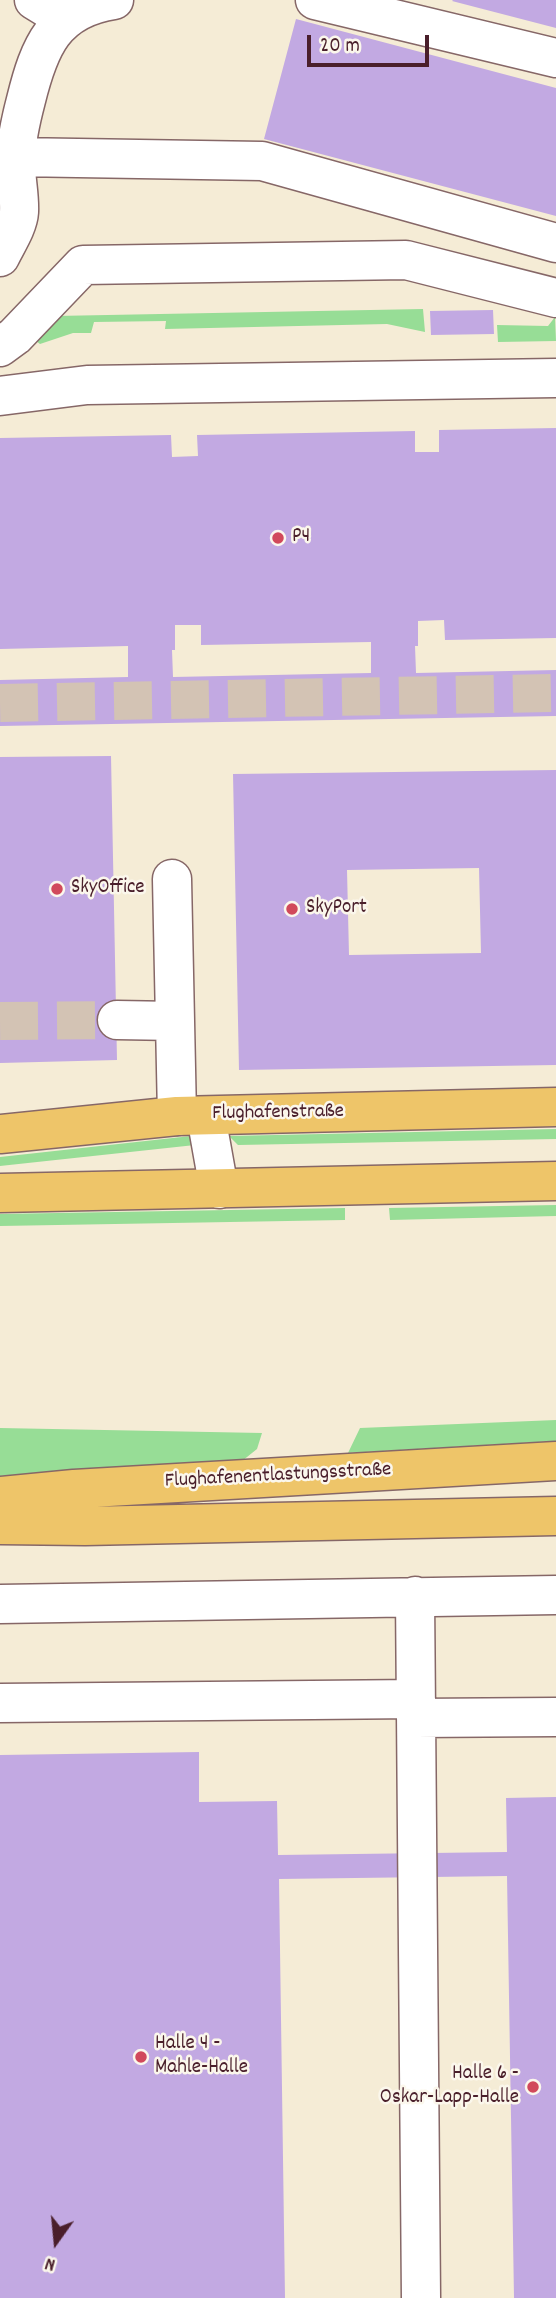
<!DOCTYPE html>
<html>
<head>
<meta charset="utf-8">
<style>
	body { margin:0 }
	#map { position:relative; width:556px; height:2298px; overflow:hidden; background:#f5ecd6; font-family:Dekko,sans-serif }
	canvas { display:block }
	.north { position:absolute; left:21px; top:2207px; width:70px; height:70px; -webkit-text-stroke:5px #fbf7ec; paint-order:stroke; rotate:195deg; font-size:19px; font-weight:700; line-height:28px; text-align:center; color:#4a1f2b }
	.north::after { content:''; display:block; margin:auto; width:24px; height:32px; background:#4a1f2b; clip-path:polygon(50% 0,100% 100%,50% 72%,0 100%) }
	.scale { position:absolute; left:307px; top:35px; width:122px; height:32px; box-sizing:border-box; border:4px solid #4a1f2b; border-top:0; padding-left:9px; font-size:21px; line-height:24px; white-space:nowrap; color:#4a1f2b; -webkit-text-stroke:5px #fbf7ec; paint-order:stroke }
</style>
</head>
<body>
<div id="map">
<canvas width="556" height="2298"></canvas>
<div class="north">N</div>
<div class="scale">20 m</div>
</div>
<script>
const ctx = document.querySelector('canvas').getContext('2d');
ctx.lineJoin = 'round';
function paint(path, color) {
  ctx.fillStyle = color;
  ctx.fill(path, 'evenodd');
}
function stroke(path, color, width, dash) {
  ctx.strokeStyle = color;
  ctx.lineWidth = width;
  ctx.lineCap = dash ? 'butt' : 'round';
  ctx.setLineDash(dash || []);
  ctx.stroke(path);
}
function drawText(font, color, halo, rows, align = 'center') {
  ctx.font = font + ' Dekko,sans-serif';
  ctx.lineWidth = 5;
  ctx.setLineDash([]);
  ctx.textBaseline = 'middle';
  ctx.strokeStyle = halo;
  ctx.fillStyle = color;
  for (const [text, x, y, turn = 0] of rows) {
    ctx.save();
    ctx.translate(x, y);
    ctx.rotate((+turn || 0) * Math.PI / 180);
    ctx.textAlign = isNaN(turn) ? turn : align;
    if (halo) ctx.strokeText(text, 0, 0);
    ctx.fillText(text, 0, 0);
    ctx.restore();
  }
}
paint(new Path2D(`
	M 423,309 L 425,332 L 387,324 L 165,329 L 166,321 L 94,322 L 91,333 L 73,333 L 40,344 L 36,341 L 55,316 Z
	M 555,317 L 556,341 L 498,342 L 497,325 L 548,326 Z
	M 556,1129 L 556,1139 L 238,1145 L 229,1136 Z
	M 191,1136 L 195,1145 L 0,1166 L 0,1157 Z
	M 556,1205 L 556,1216 L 390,1220 L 389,1208 Z
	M 345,1208 L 345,1220 L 0,1226 L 0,1214 Z
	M 556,1420 L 556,1441 L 348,1453 L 360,1428 Z
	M 0,1428 L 262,1433 L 257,1449 L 242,1461 L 0,1476 Z`), '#97dd96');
paint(new Path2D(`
	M 453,0 L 556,0 L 556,28 L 452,1 Z
	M 296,19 L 556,88 L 556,216 L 264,139 Z
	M 493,310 L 494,334 L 431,335 L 430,311 Z
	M 556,428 L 556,638 L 445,640 L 444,620 L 418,621 L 418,646 L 415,646 L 416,673 L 556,670 L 556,716 L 0,726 L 0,680 L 128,677 L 128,646 L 0,649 L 0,438 L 171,435 L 172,457 L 198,456 L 197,435 L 415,431 L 415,452 L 439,452 L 439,430 ZM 175,625 L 201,625 L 201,645 L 371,642 L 371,673 L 173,677 L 172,650 L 175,650 Z
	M 111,756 L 117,1060 L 0,1063 L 0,757 Z
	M 556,770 L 556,1065 L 239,1070 L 233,774 ZM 479,868 L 481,953 L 349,955 L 347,870 Z
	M 199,1752 L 199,1802 L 277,1801 L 278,1855 L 507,1852 L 506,1798 L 556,1797 L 556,2298 L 514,2298 L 507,1876 L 279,1879 L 285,2298 L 0,2298 L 0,1755 Z`), '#c2a9e2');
stroke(new Path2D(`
	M 0,703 L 556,693
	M 0,1021 L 117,1020`), '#d3c3b4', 38, [38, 19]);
const minor = new Path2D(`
	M 34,0 L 65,19
	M 315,0 L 556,58
	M 16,157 L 262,161 L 556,243
	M 0,257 C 6,244 18,227 19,212 C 20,195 15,176 16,159 C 16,140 21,119 26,100 C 39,47 54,9 114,0
	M 0,347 L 15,336 L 83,265 L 406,260 L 556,298
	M 0,396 L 87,385 L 556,378
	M 172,879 L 177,1116
	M 117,1020 L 175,1021
	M 206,1116 L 219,1189
	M 415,1596 L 421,2298
	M 0,1604 L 556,1595
	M 0,1703 L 416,1699
	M 416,1718 L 556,1717`);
const major = new Path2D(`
	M 0,1134 L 177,1116 L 556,1107
	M 0,1193 L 556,1181
	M 0,1496 L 74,1489 L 556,1461
	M 0,1525 L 85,1526 L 556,1516`);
stroke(minor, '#866767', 41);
stroke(major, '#866767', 41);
stroke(minor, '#fff', 38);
stroke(major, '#eec569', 38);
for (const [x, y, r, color] of [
	[278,538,7,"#d1495b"],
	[57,889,7,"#d1495b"],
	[292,909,7,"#d1495b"],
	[141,2057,7,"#d1495b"],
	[533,2087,7,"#d1495b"]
]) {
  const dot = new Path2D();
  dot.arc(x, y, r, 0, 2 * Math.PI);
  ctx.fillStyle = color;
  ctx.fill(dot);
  stroke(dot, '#fbf7ec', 2.5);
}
drawText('21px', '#4a1f2b', '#fbf7ec', [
	["P4",292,538],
	["SkyOffice",71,889],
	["SkyPort",306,909],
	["Halle 4 -",155,2045],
	["Mahle-Halle",155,2069],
	["Halle 6 -",519,2075,"right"],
	["Oskar-Lapp-Halle",519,2099,"right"]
], 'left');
drawText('21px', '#4a1f2b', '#fbf7ec', [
	["Flughafenstraße",278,1114,-1],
	["Flughafenentlastungsstraße",278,1477,-3]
]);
</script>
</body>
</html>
